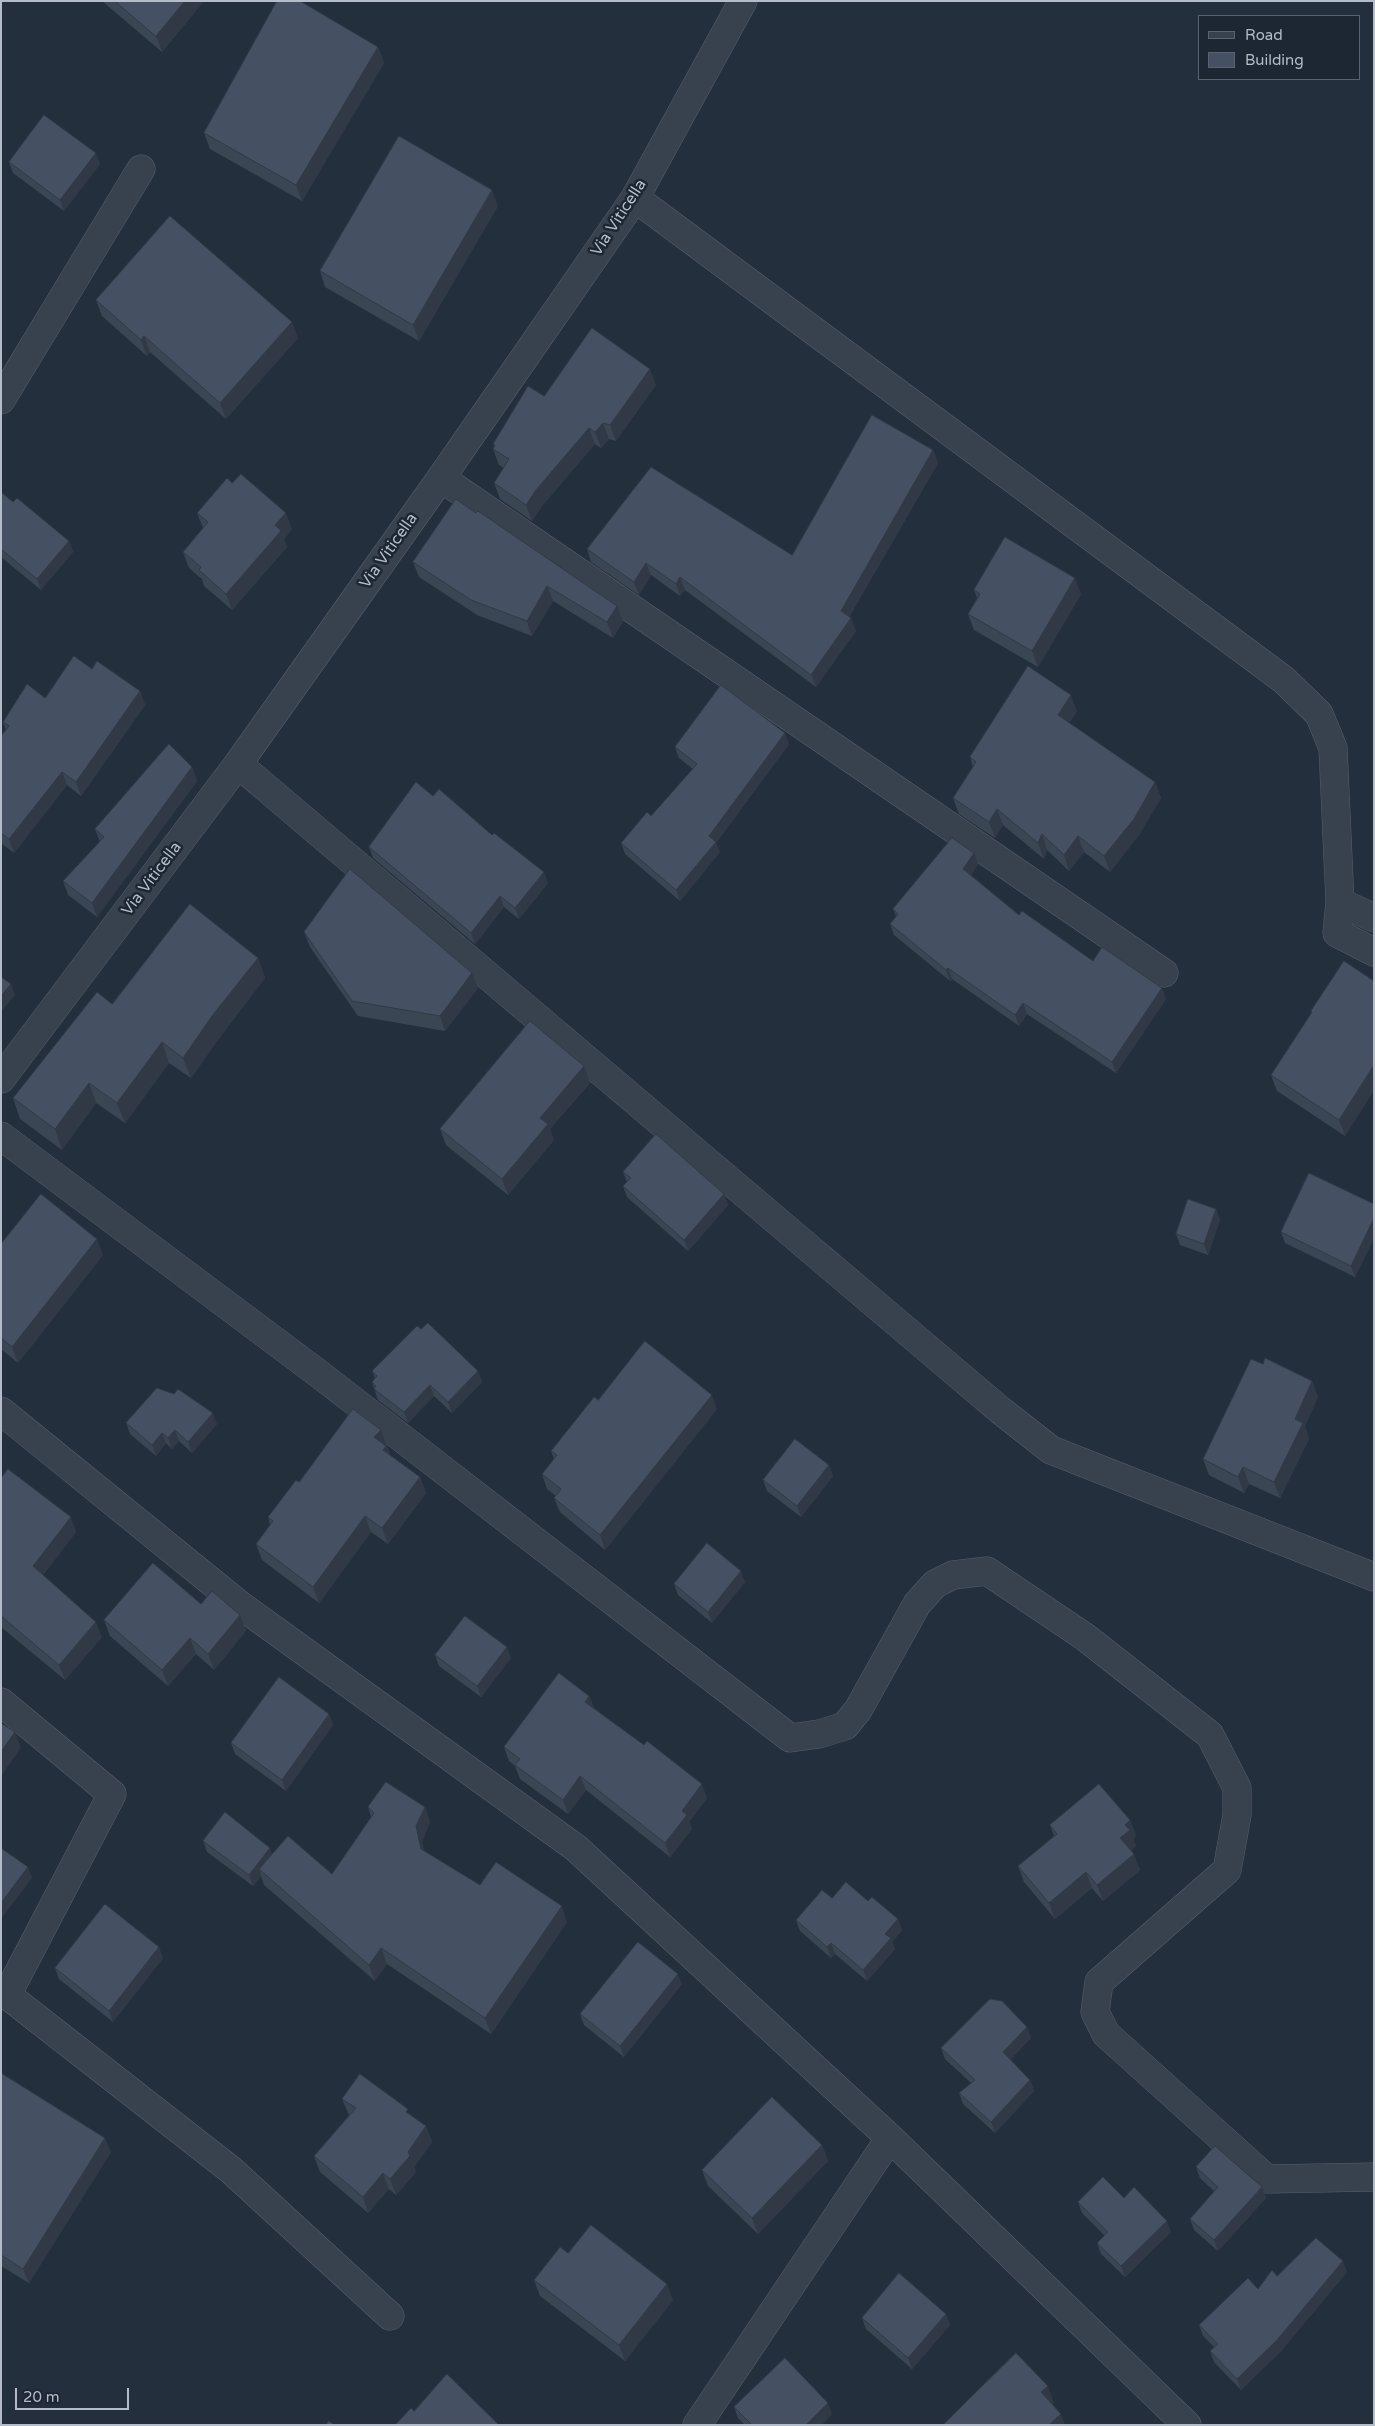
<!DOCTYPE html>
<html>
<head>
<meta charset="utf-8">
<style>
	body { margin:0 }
	#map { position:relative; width:1375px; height:2426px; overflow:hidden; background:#242f3e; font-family:"Varela Round",sans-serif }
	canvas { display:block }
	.frame { position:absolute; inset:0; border:2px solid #b4bcc9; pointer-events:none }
	.legend { position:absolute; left:1198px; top:15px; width:162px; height:65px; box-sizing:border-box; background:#1d2633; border:1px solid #59626f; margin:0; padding:6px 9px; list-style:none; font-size:15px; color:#b4bcc9 }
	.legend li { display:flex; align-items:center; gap:10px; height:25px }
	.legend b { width:25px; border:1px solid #59626f }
	.scale { position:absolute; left:15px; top:2388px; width:114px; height:22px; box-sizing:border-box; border:2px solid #b4bcc9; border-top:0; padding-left:6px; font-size:15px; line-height:18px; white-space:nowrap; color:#b4bcc9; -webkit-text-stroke:4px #1d2633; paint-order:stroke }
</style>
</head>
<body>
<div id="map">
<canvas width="1375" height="2426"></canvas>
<div class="frame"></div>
<ul class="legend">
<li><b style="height:6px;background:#38414e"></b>Road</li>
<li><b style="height:14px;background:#455162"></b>Building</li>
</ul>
<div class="scale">20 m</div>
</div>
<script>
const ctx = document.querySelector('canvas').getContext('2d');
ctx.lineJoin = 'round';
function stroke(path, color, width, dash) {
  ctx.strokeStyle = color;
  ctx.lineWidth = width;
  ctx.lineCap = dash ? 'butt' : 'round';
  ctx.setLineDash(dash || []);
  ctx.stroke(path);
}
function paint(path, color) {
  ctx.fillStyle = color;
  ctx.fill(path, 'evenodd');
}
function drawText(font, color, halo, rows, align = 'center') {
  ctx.font = font + ' "Varela Round",sans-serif';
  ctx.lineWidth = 5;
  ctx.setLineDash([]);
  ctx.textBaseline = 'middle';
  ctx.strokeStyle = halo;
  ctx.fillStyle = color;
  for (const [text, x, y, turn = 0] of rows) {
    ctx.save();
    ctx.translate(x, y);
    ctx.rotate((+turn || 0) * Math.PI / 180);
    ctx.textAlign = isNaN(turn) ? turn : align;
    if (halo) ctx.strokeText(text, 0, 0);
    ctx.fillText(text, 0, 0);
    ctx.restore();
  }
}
const street = new Path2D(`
	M 635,198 L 1284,680 L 1319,714 L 1333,748 L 1340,902 L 1374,918
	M 1,400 L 141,169
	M 441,478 L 1164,973
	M 238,764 L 1000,1410 L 1051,1450 L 1374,1577
	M 1340,902 L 1337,933 L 1374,952
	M 1,1079 L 238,764 L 441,478 L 635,198 L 743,1
	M 1,1136 L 319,1374 L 790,1738 L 819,1734 L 845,1726 L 858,1710 L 917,1604 L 935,1584 L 953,1575 L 987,1571 L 1085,1637 L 1210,1735 L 1237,1788 L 1237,1815 L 1227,1870 L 1099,1982 L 1095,2012 L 1106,2034 L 1267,2179 L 1374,2177
	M 1,1411 L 240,1605 L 576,1848 L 890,2138 L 1187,2425
	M 1,1702 L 112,1794 L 7,1995 L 231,2170 L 390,2316
	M 697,2425 L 890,2138`);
stroke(street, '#565f6c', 29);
stroke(street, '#38414e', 28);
paint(new Path2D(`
	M 102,1 L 204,1 L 162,52 Z
	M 378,47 L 384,63 L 302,201 L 210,149 L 204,133 Z
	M 9,162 L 100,164 L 64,211 L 13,173 Z
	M 498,206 L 419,341 L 325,287 L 320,271 Z
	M 96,300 L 298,338 L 226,419 L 150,352 L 147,356 L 102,316 Z
	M 656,385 L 616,441 L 609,439 L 601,448 L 595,444 L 542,506 L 532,521 L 500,499 L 494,483 L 504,468 L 499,465 L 493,449 L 494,447 L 493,444 L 544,396 Z
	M 933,450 L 938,463 L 849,617 L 856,631 L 816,687 L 685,590 L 680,596 L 651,575 L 639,595 L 591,562 L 587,549 L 792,555 Z
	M 1,492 L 13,502 L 69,541 L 73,552 L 41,590 L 1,557 Z
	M 197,513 L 292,529 L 284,539 L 287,547 L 232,610 L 204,586 L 202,579 L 189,568 L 183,552 L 203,528 Z
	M 476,513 L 617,606 L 623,621 L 613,638 L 553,601 L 532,636 L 477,615 L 419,577 L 413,562 Z
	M 974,590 L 1081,594 L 1038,667 L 974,630 L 968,614 L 977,598 Z
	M 92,669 L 140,691 L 145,705 L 81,796 L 67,785 L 14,853 L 1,843 L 1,736 L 6,730 L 3,722 L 45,698 Z
	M 1077,711 L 1069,723 L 1155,782 L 1161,798 L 1139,835 L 1110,872 L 1084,852 L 1069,871 L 1047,850 L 1044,859 L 1003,825 L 995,838 L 959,814 L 953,798 L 973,767 L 970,757 Z
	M 789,744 L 716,843 L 720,852 L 680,901 L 625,854 L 621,843 L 651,816 L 693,769 L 679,758 L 675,747 Z
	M 192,767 L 197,781 L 97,917 L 68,895 L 63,881 L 100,842 L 95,829 Z
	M 433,796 L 548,883 L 519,919 L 504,907 L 475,944 L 373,858 L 369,847 Z
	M 974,853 L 978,864 L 971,875 L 1019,915 L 1093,961 L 1166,999 L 1116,1073 L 1027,1014 L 1019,1026 L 952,979 L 950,981 L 894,935 L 890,924 L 896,916 L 893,909 Z
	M 304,932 L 472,973 L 478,988 L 445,1031 L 358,1016 L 310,947 Z
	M 258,958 L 265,978 L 220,1037 L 191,1078 L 169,1063 L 125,1123 L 96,1103 L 62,1150 L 20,1119 L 13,1098 L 112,1004 Z
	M 1374,981 L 1374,1090 L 1345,1136 L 1277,1091 L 1271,1075 L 1312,1013 L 1311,1011 Z
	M 584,1066 L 590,1083 L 550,1129 L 554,1140 L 508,1195 L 446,1145 L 440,1129 Z
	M 623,1172 L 724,1194 L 728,1205 L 688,1251 L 627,1197 L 623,1186 L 627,1182 Z
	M 1374,1204 L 1374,1238 L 1355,1277 L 1285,1243 L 1281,1232 Z
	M 1216,1209 L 1220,1220 L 1208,1255 L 1180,1245 L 1176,1234 Z
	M 1,1244 L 103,1255 L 18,1363 L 1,1349 Z
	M 421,1329 L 478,1371 L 482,1382 L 452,1413 L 434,1396 L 408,1423 L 378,1400 L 372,1382 L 375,1378 L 372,1371 Z
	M 1263,1364 L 1312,1381 L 1318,1397 L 1305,1426 L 1309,1439 L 1280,1498 L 1249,1484 L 1244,1493 L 1209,1475 L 1203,1459 Z
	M 174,1394 L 217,1424 L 192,1453 L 179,1441 L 172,1449 L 166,1443 L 156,1456 L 130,1434 L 126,1423 Z
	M 598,1400 L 717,1409 L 605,1550 L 560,1512 L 554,1498 L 556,1496 L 547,1489 L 542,1474 L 554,1459 L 551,1451 Z
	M 381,1430 L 390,1455 L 420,1477 L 426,1493 L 388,1544 L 371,1532 L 319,1603 L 262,1560 L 256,1544 L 270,1525 L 268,1517 L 299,1482 Z
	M 829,1465 L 833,1476 L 801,1517 L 767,1491 L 763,1480 Z
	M 1,1478 L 76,1532 L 43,1575 L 102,1637 L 65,1680 L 1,1627 Z
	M 745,1582 L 712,1623 L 678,1595 L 674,1584 Z
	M 201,1604 L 240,1615 L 246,1631 L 214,1670 L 196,1654 L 168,1686 L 110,1636 L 104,1620 Z
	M 435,1655 L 511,1658 L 481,1697 L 439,1666 Z
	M 589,1696 L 594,1708 L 707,1798 L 689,1822 L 692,1829 L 670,1857 L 586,1790 L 568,1814 L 520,1779 L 515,1766 L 509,1761 L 504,1747 Z
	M 329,1714 L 333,1725 L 286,1791 L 235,1754 L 231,1743 Z
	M 368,1807 L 425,1807 L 430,1822 L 422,1842 L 424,1851 L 480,1885 L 567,1922 L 491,2034 L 387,1964 L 375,1981 L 264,1885 L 261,1876 L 253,1886 L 207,1852 L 203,1841 L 272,1853 L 332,1874 L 371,1817 Z
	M 1130,1820 L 1136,1836 L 1133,1839 L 1136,1846 L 1131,1850 L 1140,1870 L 1103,1901 L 1092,1888 L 1055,1919 L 1024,1882 L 1018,1866 L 1054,1836 L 1050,1825 Z
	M 832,1898 L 868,1901 L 898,1919 L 902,1930 L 892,1942 L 895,1949 L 867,1981 L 835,1954 L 831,1958 L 800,1931 L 796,1920 Z
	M 163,1958 L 113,2022 L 59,1979 L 55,1968 Z
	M 682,1984 L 624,2057 L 584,2025 L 580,2014 Z
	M 1027,2027 L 1031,2038 L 1010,2060 L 1030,2080 L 1034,2091 L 995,2133 L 963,2104 L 959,2093 L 971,2083 L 945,2059 L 941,2048 Z
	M 1,2073 L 111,2152 L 29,2283 L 1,2266 Z
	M 342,2099 L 410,2114 L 426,2126 L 432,2142 L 414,2167 L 416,2172 L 396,2195 L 389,2189 L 368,2213 L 320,2172 L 314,2156 L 349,2115 Z
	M 822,2145 L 828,2161 L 758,2234 L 708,2186 L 702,2170 Z
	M 1196,2167 L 1262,2187 L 1266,2198 L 1218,2251 L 1194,2230 L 1190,2219 L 1214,2191 L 1200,2178 Z
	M 1124,2198 L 1171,2232 L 1125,2277 L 1101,2254 L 1097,2243 L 1105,2236 L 1082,2213 L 1078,2202 Z
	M 568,2253 L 673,2300 L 625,2361 L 540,2296 L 534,2280 Z
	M 1347,2272 L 1281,2351 L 1241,2390 L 1214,2362 L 1210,2351 L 1214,2347 L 1203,2336 L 1199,2325 L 1258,2289 L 1277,2276 Z
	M 946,2314 L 950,2325 L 912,2369 L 866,2329 L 862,2318 Z
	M 734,2407 L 832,2414 L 821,2425 L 745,2425 L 738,2418 Z`), '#3b4654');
paint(new Path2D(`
	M 185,1 L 204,1 L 162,52 L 156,36 Z
	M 378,47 L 384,63 L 302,201 L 296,185 Z
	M 96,153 L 100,164 L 64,211 L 60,200 Z
	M 492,190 L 498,206 L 419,341 L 413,325 Z
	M 292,322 L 298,338 L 226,419 L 220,403 Z
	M 144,336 L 150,352 L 147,356 L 141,340 Z
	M 650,369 L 656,385 L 616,441 L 610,425 Z
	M 603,423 L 609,439 L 601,448 L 595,432 Z
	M 589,428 L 595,444 L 542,506 L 532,521 L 526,505 L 536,490 Z
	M 933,450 L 938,463 L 845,623 L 841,611 Z
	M 286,513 L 292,529 L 284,539 L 287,547 L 232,610 L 226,594 L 275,525 Z
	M 69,541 L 73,552 L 41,590 L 37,579 Z
	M 646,563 L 651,575 L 639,595 L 634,582 Z
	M 680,577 L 685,590 L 680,596 L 676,584 Z
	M 1075,578 L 1081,594 L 1038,667 L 1032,651 Z
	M 547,586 L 553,601 L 532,636 L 527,621 Z
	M 617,606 L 623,621 L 613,638 L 607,622 Z
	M 851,618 L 856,631 L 816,687 L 811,675 Z
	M 140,691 L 145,705 L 81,796 L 76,782 Z
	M 1071,695 L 1077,711 L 1063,731 L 1058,715 Z
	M 785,733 L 789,744 L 716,843 L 720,852 L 680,901 L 676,890 L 709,836 Z
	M 192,767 L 197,781 L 97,917 L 92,903 Z
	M 62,772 L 67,785 L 14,853 L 9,839 Z
	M 1155,782 L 1161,798 L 1139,835 L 1110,872 L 1104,856 Z
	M 997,809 L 1003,825 L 995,838 L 989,822 Z
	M 1042,834 L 1047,850 L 1044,859 L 1038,843 Z
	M 1078,836 L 1084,852 L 1069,871 L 1064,855 Z
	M 974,853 L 978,864 L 967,880 L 963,869 Z
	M 544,872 L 548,883 L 519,919 L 515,908 Z
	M 500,896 L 504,907 L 475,944 L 471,933 Z
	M 258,958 L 265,978 L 220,1037 L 191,1078 L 183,1058 L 212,1016 Z
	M 948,968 L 952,979 L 950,981 L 946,970 Z
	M 472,973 L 478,988 L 445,1031 L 440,1016 Z
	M 11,984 L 15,995 L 1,1012 L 1,996 Z
	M 1162,988 L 1166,999 L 1116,1073 L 1112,1062 Z
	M 1023,1003 L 1027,1014 L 1019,1026 L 1015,1015 Z
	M 162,1042 L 169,1063 L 125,1123 L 117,1103 Z
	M 1374,1065 L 1374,1090 L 1345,1136 L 1339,1120 Z
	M 584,1066 L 590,1083 L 550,1129 L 554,1140 L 508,1195 L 502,1179 L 540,1118 Z
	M 89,1083 L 96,1103 L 62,1150 L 55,1129 Z
	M 724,1194 L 728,1205 L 688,1251 L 684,1240 Z
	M 1216,1209 L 1220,1220 L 1208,1255 L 1204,1244 Z
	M 1374,1218 L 1374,1238 L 1355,1277 L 1351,1266 Z
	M 97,1239 L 103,1255 L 18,1363 L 12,1347 Z
	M 478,1371 L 482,1382 L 452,1413 L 448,1402 Z
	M 1312,1381 L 1318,1397 L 1305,1426 L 1309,1439 L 1280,1498 L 1274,1482 L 1295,1419 Z
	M 430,1385 L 434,1396 L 408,1423 L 404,1412 Z
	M 712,1395 L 717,1409 L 605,1550 L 600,1535 Z
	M 213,1413 L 217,1424 L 192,1453 L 188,1442 Z
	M 175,1430 L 179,1441 L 172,1449 L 168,1438 Z
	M 381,1430 L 392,1462 L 383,1450 L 374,1437 Z
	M 162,1433 L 166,1443 L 156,1456 L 152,1445 Z
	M 829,1465 L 833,1476 L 801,1517 L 797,1506 Z
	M 1243,1467 L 1249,1484 L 1244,1493 L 1238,1477 Z
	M 420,1477 L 426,1493 L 388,1544 L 382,1528 Z
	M 365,1516 L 371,1532 L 319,1603 L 313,1587 Z
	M 71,1517 L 76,1532 L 38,1581 L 33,1566 Z
	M 741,1571 L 745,1582 L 712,1623 L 708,1612 Z
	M 240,1615 L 246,1631 L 214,1670 L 208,1654 Z
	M 96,1622 L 102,1637 L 65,1680 L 59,1665 Z
	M 190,1638 L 196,1654 L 168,1686 L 162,1670 Z
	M 507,1647 L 511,1658 L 481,1697 L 477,1686 Z
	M 589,1696 L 595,1710 L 585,1702 Z
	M 329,1714 L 333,1725 L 286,1791 L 282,1780 Z
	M 15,1732 L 21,1748 L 1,1776 L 1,1752 Z
	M 580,1776 L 586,1790 L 568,1814 L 563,1800 Z
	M 702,1784 L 707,1798 L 689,1822 L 692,1829 L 670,1857 L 665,1843 L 682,1811 Z
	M 425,1807 L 430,1822 L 422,1842 L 426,1865 L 421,1849 L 416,1826 Z
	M 1130,1820 L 1136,1836 L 1133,1839 L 1136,1846 L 1126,1854 L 1120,1838 L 1125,1825 Z
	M 270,1848 L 274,1859 L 259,1869 L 261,1876 L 253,1886 L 249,1875 Z
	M 1134,1854 L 1140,1870 L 1103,1901 L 1097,1885 Z
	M 28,1867 L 32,1878 L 1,1919 L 1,1903 Z
	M 1086,1872 L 1092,1888 L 1055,1919 L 1049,1903 Z
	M 562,1906 L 567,1922 L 491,2034 L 485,2018 Z
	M 898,1919 L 902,1930 L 892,1942 L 895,1949 L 867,1981 L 863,1970 L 885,1934 Z
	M 831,1943 L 835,1954 L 831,1958 L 827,1947 Z
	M 159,1947 L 163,1958 L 113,2022 L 109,2011 Z
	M 381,1948 L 387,1964 L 375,1981 L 369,1965 Z
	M 678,1974 L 682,1984 L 624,2057 L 620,2046 Z
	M 1027,2027 L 1031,2038 L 1007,2063 L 1003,2052 Z
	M 1030,2080 L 1034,2091 L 995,2133 L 991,2122 Z
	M 426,2126 L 432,2142 L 414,2167 L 416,2172 L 396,2195 L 390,2179 Z
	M 105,2138 L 111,2152 L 29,2283 L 23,2269 Z
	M 822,2145 L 828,2161 L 758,2234 L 752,2218 Z
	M 383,2173 L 389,2189 L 368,2213 L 363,2197 Z
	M 1262,2187 L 1266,2198 L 1218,2251 L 1214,2240 Z
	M 1167,2221 L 1171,2232 L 1125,2277 L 1121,2266 Z
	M 1343,2261 L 1347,2272 L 1281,2351 L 1241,2390 L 1237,2379 Z
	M 667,2284 L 673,2300 L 625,2361 L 619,2345 Z
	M 946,2314 L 950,2325 L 912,2369 L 908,2358 Z
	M 1048,2386 L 1054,2403 L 1047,2409 L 1041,2392 Z
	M 828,2403 L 832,2414 L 821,2425 L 806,2425 Z
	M 1061,2414 L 1065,2425 L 1049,2425 Z`), '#303945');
const building = new Path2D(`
	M 115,1 L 185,1 L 156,36 Z
	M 277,1 L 300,1 L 378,47 L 296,185 L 204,133 Z
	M 44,115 L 96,153 L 60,200 L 9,162 Z
	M 399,136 L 492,190 L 413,325 L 320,271 Z
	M 170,216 L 292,322 L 220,403 L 144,336 L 141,340 L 96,300 Z
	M 592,328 L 650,369 L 610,425 L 603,423 L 595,432 L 589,428 L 536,490 L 526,505 L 494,483 L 509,459 L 493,449 L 495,445 L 493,444 L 528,386 L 544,396 Z
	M 872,415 L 933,450 L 841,611 L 851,618 L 811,675 L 680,577 L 676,584 L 646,563 L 634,582 L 587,549 L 651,467 L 792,555 Z
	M 241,474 L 286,513 L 275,525 L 281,531 L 226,594 L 199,570 L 201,567 L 183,552 L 208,522 L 197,513 L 227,478 L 232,483 Z
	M 1,492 L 13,502 L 17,498 L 69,541 L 37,579 L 1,549 Z
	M 456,499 L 476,513 L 478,511 L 617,606 L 607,622 L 547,586 L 527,621 L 471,600 L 413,562 Z
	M 1005,537 L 1075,578 L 1032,651 L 968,614 L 980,594 L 974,590 Z
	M 74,656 L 92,669 L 97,661 L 140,691 L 76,782 L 62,772 L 9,839 L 1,833 L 1,736 L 9,726 L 3,722 L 27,684 L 45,698 Z
	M 1028,666 L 1071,695 L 1058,715 L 1155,782 L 1134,819 L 1104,856 L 1078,836 L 1064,855 L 1042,834 L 1038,843 L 997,809 L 989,822 L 953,798 L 976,762 L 970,757 Z
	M 721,685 L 785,733 L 709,836 L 716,842 L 676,890 L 621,843 L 647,812 L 651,816 L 697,764 L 675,747 Z
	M 169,744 L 192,767 L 92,903 L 63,881 L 104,837 L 95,829 Z
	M 416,782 L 433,796 L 439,789 L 492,835 L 494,833 L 544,872 L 515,908 L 500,896 L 471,933 L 369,847 Z
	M 952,838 L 974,853 L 963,869 L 1019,915 L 1022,911 L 1093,961 L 1102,947 L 1162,988 L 1112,1062 L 1023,1003 L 1015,1015 L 948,968 L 946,970 L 890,924 L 898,914 L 893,909 Z
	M 350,869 L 472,973 L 440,1016 L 352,1001 L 304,932 Z
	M 190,904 L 258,958 L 212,1016 L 183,1058 L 162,1042 L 117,1103 L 89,1083 L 55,1129 L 13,1098 L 97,992 L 112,1004 Z
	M 1344,961 L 1374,981 L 1374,1065 L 1339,1120 L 1271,1075 L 1312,1012 L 1311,1011 Z
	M 1,977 L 11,984 L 1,996 Z
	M 530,1021 L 584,1066 L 540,1118 L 548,1124 L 502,1179 L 440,1129 Z
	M 656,1134 L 724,1194 L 684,1240 L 623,1186 L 631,1178 L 623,1172 Z
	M 1309,1173 L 1374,1204 L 1374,1218 L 1351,1266 L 1281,1232 Z
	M 41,1194 L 97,1239 L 12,1347 L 1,1338 L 1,1244 Z
	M 1188,1199 L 1216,1209 L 1204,1244 L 1176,1234 Z
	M 428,1323 L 478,1371 L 448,1402 L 430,1385 L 404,1412 L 374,1389 L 376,1386 L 372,1382 L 377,1376 L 372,1371 L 417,1326 L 421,1329 Z
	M 645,1341 L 712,1395 L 600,1535 L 554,1498 L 561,1489 L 542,1474 L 557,1455 L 551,1451 L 594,1397 L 598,1400 Z
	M 1265,1358 L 1312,1381 L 1295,1419 L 1303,1423 L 1274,1482 L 1243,1467 L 1238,1477 L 1203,1459 L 1251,1359 L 1263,1364 Z
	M 157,1388 L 174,1394 L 178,1389 L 213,1413 L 188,1442 L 175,1430 L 168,1438 L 162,1433 L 152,1445 L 126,1423 Z
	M 353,1409 L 381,1430 L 374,1437 L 386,1446 L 383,1450 L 420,1477 L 382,1528 L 365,1516 L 313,1587 L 256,1544 L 273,1521 L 268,1517 L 296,1480 L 299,1482 Z
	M 795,1439 L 829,1465 L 797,1506 L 763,1480 Z
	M 8,1469 L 71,1517 L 33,1566 L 96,1622 L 59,1665 L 1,1616 L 1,1478 Z
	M 707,1543 L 741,1571 L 708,1612 L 674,1584 Z
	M 153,1563 L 201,1604 L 212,1591 L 240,1615 L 208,1654 L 190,1638 L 162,1670 L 104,1620 Z
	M 465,1616 L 507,1647 L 477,1686 L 435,1655 Z
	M 559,1673 L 589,1696 L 585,1702 L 644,1745 L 647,1741 L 702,1784 L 682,1811 L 687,1815 L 665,1843 L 580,1776 L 563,1800 L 515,1765 L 520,1759 L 504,1747 Z
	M 279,1677 L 329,1714 L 282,1780 L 231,1743 Z
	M 1,1723 L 15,1732 L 1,1752 Z
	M 386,1782 L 425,1807 L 416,1826 L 421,1849 L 480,1885 L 496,1862 L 562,1906 L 485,2018 L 381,1948 L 369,1965 L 259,1869 L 288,1836 L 332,1874 L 374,1813 L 368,1807 Z
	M 1099,1784 L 1130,1820 L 1125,1825 L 1130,1830 L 1120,1838 L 1134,1854 L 1097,1885 L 1086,1872 L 1049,1903 L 1018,1866 L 1057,1834 L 1050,1825 Z
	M 225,1812 L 270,1848 L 249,1875 L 203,1841 Z
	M 1,1848 L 28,1867 L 1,1903 Z
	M 846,1882 L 868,1901 L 872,1897 L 898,1919 L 885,1934 L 891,1938 L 863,1970 L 831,1943 L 827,1947 L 796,1920 L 822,1890 L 832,1898 Z
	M 105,1904 L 159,1947 L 109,2011 L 55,1968 Z
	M 638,1942 L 678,1974 L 620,2046 L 580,2014 Z
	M 990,1999 L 1002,2001 L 1027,2027 L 1003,2052 L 1030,2080 L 991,2122 L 959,2093 L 975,2080 L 941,2048 Z
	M 1,2073 L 105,2138 L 23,2269 L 1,2255 Z
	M 360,2074 L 408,2109 L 406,2112 L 426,2126 L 408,2152 L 410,2156 L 390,2179 L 383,2173 L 363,2197 L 314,2156 L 356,2108 L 342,2099 Z
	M 772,2097 L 822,2145 L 752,2218 L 702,2170 Z
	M 1215,2146 L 1262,2187 L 1214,2240 L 1190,2219 L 1218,2187 L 1196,2167 Z
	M 1103,2177 L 1124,2198 L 1134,2187 L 1167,2221 L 1121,2266 L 1097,2243 L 1108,2232 L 1078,2202 Z
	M 591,2225 L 667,2284 L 619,2345 L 534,2280 L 560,2247 L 568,2253 Z
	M 1316,2238 L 1343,2261 L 1277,2340 L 1237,2379 L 1210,2351 L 1218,2344 L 1199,2325 L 1248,2278 L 1258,2289 L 1272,2270 L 1277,2276 Z
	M 899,2273 L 946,2314 L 908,2358 L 862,2318 Z
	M 1016,2353 L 1048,2386 L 1041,2392 L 1061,2414 L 1049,2425 L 943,2425 Z
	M 785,2358 L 828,2403 L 806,2425 L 752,2425 L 734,2407 Z
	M 447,2374 L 498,2424 L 498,2425 L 395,2425 L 411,2408 L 414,2411 Z
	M 329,2421 L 334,2425 L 326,2425 Z`);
paint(building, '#455162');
stroke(building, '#303945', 1);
drawText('16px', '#b4bcc9', '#1d2633', [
	["Via Viticella",619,218,-57],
	["Via Viticella",389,551,-55],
	["Via Viticella",152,879,-53]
]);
</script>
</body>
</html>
